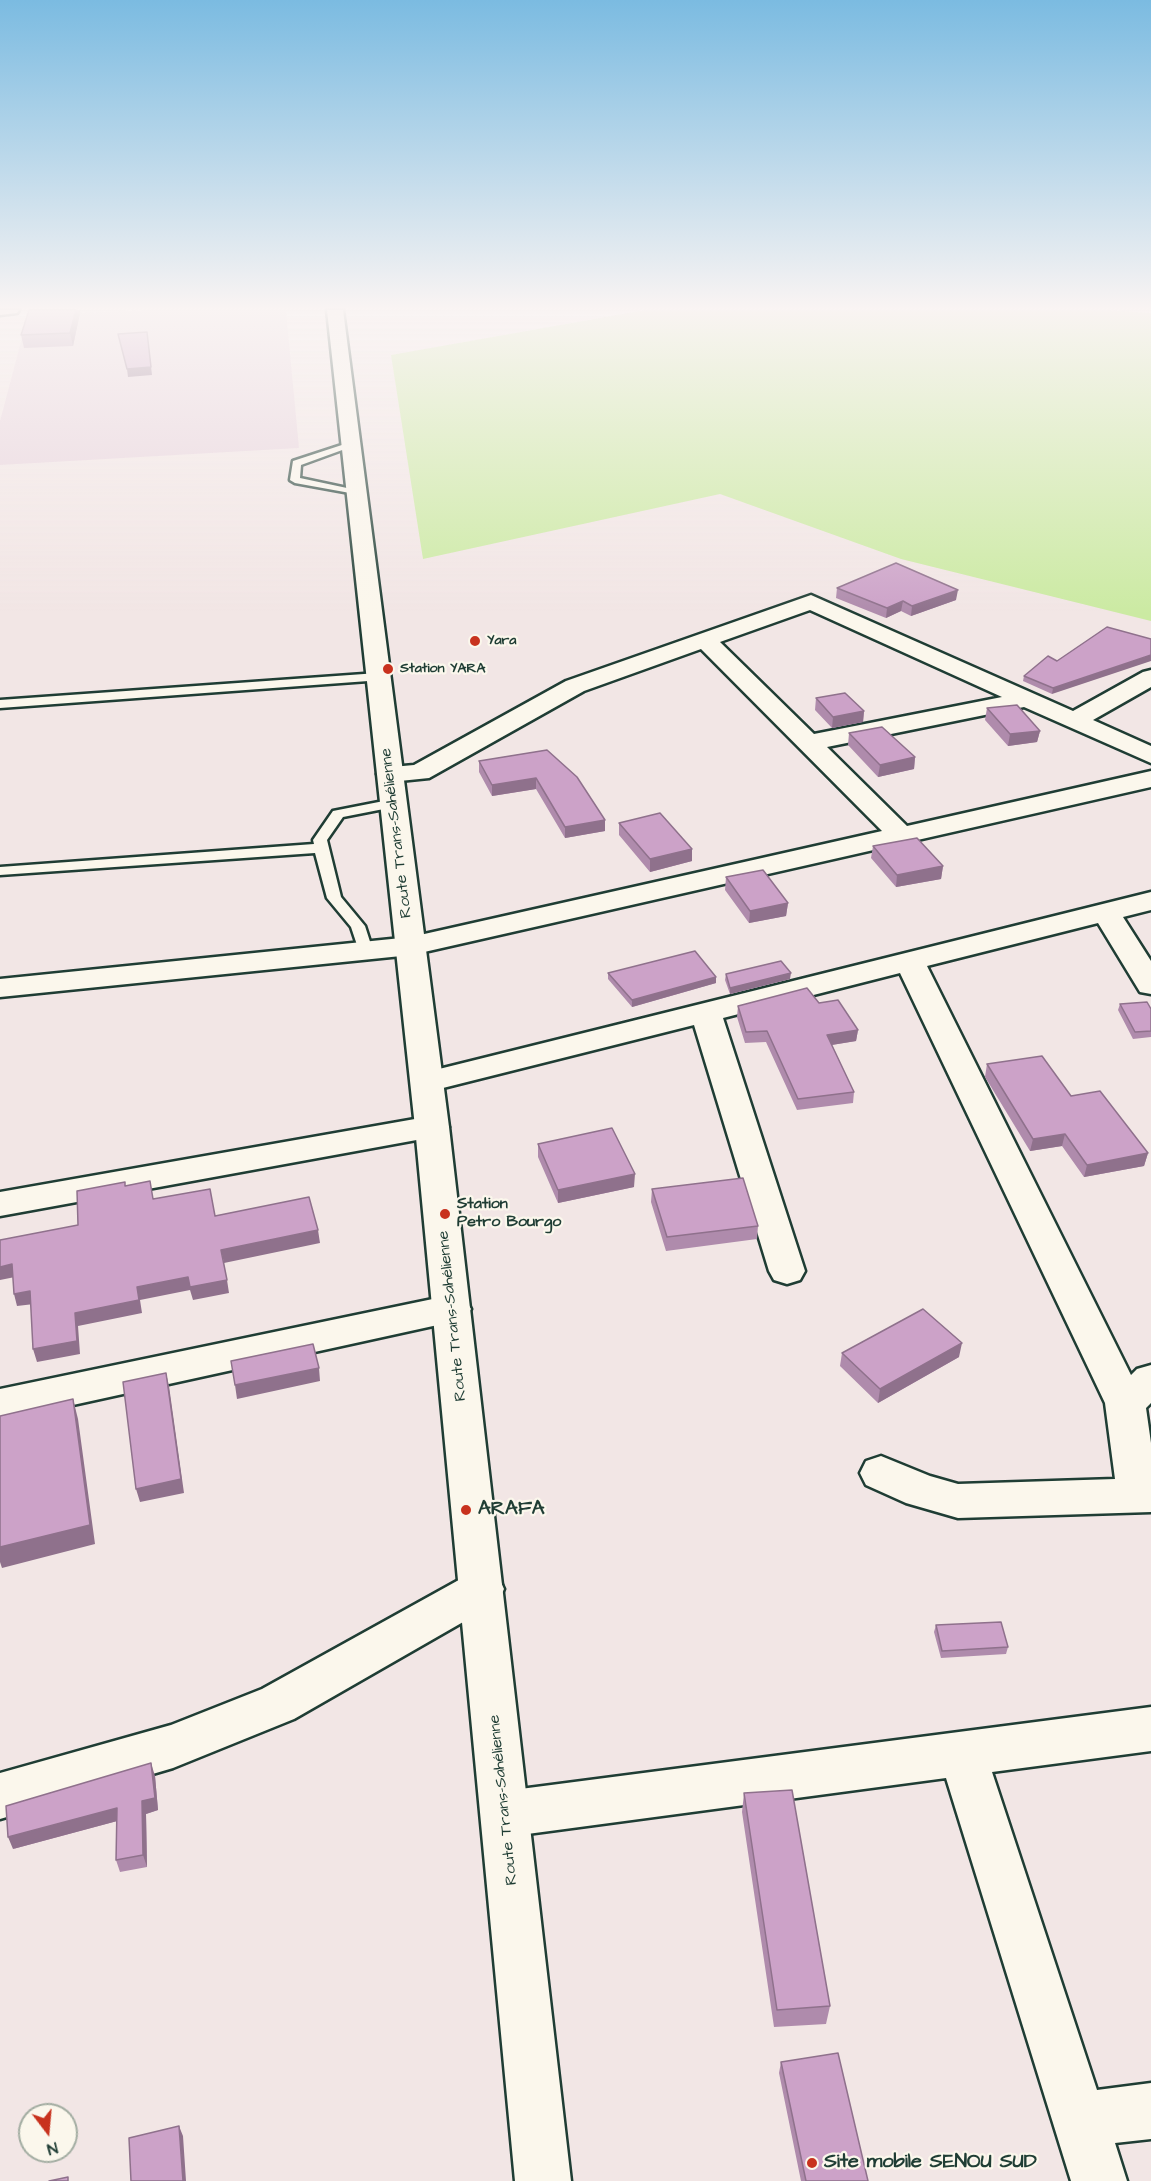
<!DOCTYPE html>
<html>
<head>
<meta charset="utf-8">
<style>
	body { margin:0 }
	#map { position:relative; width:1151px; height:2181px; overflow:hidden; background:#f2e6e5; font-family:"Architects Daughter",sans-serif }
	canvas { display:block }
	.north { position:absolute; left:18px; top:2103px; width:60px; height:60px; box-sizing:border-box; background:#fbf7ec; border:2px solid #a3ada2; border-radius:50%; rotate:164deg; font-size:16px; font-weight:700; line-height:24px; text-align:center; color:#1f3d34 }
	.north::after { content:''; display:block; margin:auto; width:21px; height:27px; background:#c8321e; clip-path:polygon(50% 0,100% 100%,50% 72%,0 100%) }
</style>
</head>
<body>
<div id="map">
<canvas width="1151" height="2181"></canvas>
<div class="north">N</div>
</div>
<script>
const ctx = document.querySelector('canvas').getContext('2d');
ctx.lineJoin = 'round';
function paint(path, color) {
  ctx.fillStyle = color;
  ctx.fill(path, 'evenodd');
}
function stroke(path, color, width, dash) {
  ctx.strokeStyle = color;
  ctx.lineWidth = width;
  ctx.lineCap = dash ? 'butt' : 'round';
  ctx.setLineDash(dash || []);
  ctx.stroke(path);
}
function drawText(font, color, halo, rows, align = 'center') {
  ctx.font = font + ' "Architects Daughter",sans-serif';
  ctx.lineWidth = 4.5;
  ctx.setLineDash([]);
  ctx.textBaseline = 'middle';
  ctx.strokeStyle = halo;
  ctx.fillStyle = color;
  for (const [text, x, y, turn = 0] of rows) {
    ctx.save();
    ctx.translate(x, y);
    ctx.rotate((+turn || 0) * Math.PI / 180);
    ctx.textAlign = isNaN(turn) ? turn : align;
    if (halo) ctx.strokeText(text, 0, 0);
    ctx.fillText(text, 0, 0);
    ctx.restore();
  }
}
paint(new Path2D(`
	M 146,310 L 286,310 L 299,448 L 0,465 L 0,421 L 28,315 Z`), '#e7d2dc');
paint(new Path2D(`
	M 645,310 L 1108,310 L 1151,313 L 1151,621 L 901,559 L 720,494 L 423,559 L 391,355 Z`), '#cbeaa2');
const lane = new Path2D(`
	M 348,443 L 356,445 L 301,465 L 300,478 L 361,491 L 361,495 L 295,483 L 290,480 L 293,461 Z
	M 378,673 L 384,677 L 382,680 L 0,708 L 0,700 Z
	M 394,799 L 399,800 L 401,803 L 399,806 L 343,817 L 327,840 L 341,897 L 365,926 L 373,951 L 366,955 L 359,951 L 351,927 L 327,898 L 315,853 L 0,875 L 0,867 L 314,844 L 313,840 L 333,811 Z`);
const street = new Path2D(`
	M 0,310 L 19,310 L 17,313 L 0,315 Z
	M 811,595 L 1073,711 L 1143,672 L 1151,670 L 1151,687 L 1093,720 L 1151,746 L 1151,763 L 1024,707 L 827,747 L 907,826 L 1151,771 L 1151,787 L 411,955 L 0,997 L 0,979 L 411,937 L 882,831 L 701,649 L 584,691 L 429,778 L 390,782 L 381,780 L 377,774 L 381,768 L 414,765 L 566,681 ZM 810,610 L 1002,697 L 814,734 L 720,642 Z
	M 1151,892 L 1151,910 L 1123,917 L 1151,961 L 1151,994 L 1140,992 L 1098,923 L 927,966 L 1131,1375 L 1137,1369 L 1151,1365 L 1151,1403 L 1146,1408 L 1151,1443 L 1151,1512 L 958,1518 L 906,1503 L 866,1485 L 860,1473 L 866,1461 L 881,1456 L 930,1476 L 958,1484 L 1115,1479 L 1105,1403 L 900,973 L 723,1018 L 805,1271 L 800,1280 L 787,1284 L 774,1280 L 769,1271 L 694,1025 L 427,1092 L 415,1089 L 411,1082 L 415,1075 L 427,1072 Z
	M 432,1116 L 444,1119 L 449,1127 L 444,1135 L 0,1216 L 0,1192 Z
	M 452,1295 L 465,1299 L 471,1309 L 465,1319 L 0,1421 L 0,1389 Z
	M 482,1570 L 498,1576 L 504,1589 L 498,1602 L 294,1719 L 173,1768 L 0,1819 L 0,1773 L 171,1725 L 262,1689 L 466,1576 Z
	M 1151,1707 L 1151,1751 L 992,1772 L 1097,2090 L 1151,2083 L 1151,2139 L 1115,2143 L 1127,2181 L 1071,2181 L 946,1778 L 505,1837 L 488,1830 L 481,1814 L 488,1798 L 505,1791 Z`);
const highway = new Path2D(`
	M 327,310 L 343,310 L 449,1127 L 571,2181 L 515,2181 L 415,1127 Z`);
stroke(lane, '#1f3d34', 5);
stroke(street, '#1f3d34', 5);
stroke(highway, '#1f3d34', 5);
paint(lane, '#fbf7ec');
paint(street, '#fbf7ec');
paint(highway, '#fbf7ec');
paint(new Path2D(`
	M 80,313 L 73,346 L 24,348 L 21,335 Z
	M 837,588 L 956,600 L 911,616 L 901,611 L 886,618 L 836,598 Z
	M 1107,627 L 1052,694 L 1023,681 L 1024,676 L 1057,661 Z
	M 816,698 L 864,711 L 863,722 L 832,728 L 815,710 Z
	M 987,708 L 1040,731 L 1037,742 L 1008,746 L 985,720 Z
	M 849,733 L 915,757 L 914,769 L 878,777 L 848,745 Z
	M 547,750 L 605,831 L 565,838 L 536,789 L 492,796 L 479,772 L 479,761 Z
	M 619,823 L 692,849 L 692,861 L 650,872 L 619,835 Z
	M 873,846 L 943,866 L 941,879 L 896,887 L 871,858 Z
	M 726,877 L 788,903 L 786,916 L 749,923 L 725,890 Z
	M 608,973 L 716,977 L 716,983 L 632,1007 L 608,979 Z
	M 726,974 L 790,979 L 730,994 L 725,980 Z
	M 819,1003 L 858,1030 L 856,1041 L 832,1045 L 854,1092 L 853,1103 L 797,1110 L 766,1042 L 745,1043 L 737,1017 L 738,1006 Z
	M 1120,1004 L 1151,1009 L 1151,1037 L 1133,1039 L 1118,1010 Z
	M 987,1064 L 1071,1096 L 1148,1153 L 1144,1166 L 1084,1177 L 1062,1146 L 1030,1151 L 985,1077 Z
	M 538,1144 L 634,1187 L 558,1203 L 538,1157 Z
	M 652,1189 L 758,1226 L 757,1239 L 666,1251 L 651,1202 Z
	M 842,1353 L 959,1357 L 878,1403 L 840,1366 Z
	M 936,1625 L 1008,1647 L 1006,1654 L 941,1658 L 934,1632 Z
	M 155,1776 L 158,1810 L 146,1814 L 147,1867 L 120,1872 L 116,1860 L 117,1821 L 13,1849 Z
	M 744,1793 L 830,2006 L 826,2024 L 774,2027 L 742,1812 Z
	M 781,2062 L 868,2181 L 801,2181 L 779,2073 Z`), '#af8bac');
paint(new Path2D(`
	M 76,310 L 80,310 L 80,313 L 73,346 L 70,333 Z
	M 148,340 L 152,375 L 128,377 L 127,369 Z
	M 958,590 L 956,600 L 911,616 L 912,606 Z
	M 903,601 L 901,611 L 886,618 L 887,608 Z
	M 1151,655 L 1151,661 L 1052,694 L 1053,688 Z
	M 864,711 L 863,722 L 832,728 L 833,717 Z
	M 1040,731 L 1037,742 L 1008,746 L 1010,734 Z
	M 915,757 L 914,769 L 878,777 L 880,765 Z
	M 536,778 L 536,789 L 492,796 L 492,785 Z
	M 605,820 L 605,831 L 565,838 L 565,827 Z
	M 692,849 L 692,861 L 650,872 L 650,859 Z
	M 943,866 L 941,879 L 896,887 L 897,875 Z
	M 788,903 L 786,916 L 749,923 L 750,911 Z
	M 791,973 L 790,979 L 730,994 L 730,988 Z
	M 716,977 L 716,983 L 632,1007 L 632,1000 Z
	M 858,1030 L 856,1041 L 825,1046 L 827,1035 Z
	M 1065,1134 L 1062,1146 L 1030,1151 L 1033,1139 Z
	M 1148,1153 L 1144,1166 L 1084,1177 L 1087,1165 Z
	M 635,1174 L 634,1187 L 558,1203 L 558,1190 Z
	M 318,1230 L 320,1243 L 224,1263 L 221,1250 Z
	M 12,1264 L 15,1277 L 0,1280 L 0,1267 Z
	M 188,1277 L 227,1280 L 229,1293 L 193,1300 L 190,1290 L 140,1300 L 142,1313 L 78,1326 L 80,1354 L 37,1362 L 33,1349 L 75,1313 L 137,1287 Z
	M 30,1291 L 34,1304 L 17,1306 L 14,1294 Z
	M 962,1343 L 959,1357 L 878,1403 L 880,1389 Z
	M 319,1368 L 320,1381 L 237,1399 L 235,1385 Z
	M 166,1373 L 169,1386 L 184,1493 L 140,1502 L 136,1489 Z
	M 73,1399 L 78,1419 L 95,1544 L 2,1568 L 0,1562 L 0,1547 Z
	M 151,1763 L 155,1776 L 158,1810 L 146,1814 L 147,1867 L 143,1855 L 142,1801 Z
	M 117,1808 L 121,1820 L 13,1849 L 8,1837 Z
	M 179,2126 L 183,2136 L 186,2181 L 183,2181 Z`), '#8f718c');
const building = new Path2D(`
	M 29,310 L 76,310 L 70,333 L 21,335 Z
	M 147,332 L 151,367 L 127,369 L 118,334 Z
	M 896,563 L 958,590 L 912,606 L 903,601 L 887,608 L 837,588 Z
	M 1107,627 L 1151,639 L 1151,655 L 1053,688 L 1024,676 L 1048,656 L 1057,661 Z
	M 845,693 L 864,711 L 833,717 L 816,698 Z
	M 1017,705 L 1040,731 L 1010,734 L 987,708 Z
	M 882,727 L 915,757 L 880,765 L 849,733 Z
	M 547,750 L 577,777 L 605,820 L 565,827 L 536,778 L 492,785 L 479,761 Z
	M 660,813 L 692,849 L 650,859 L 619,823 Z
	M 917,838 L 943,866 L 897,875 L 873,846 Z
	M 763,870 L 788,903 L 750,911 L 726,877 Z
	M 695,951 L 716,977 L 632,1000 L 608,973 Z
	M 781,961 L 791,973 L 730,988 L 726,974 Z
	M 807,988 L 819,1003 L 838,1000 L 858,1030 L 827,1035 L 854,1092 L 798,1099 L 767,1031 L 746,1032 L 738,1006 Z
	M 1147,1002 L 1151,1009 L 1151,1031 L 1135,1032 L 1120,1004 Z
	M 1042,1056 L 1071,1096 L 1100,1091 L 1148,1153 L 1087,1165 L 1065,1134 L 1033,1139 L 987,1064 Z
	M 612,1128 L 635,1174 L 558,1190 L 538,1144 Z
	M 743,1178 L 758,1226 L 667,1237 L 652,1189 Z
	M 150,1181 L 153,1199 L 210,1189 L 215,1216 L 309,1197 L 318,1230 L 221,1250 L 227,1280 L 190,1287 L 188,1277 L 137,1287 L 139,1300 L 75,1313 L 77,1341 L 33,1349 L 30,1291 L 14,1294 L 12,1264 L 0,1267 L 0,1240 L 78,1225 L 77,1191 L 125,1182 L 125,1186 Z
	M 923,1309 L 962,1343 L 880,1389 L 842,1353 Z
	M 313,1344 L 319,1368 L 235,1385 L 231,1361 Z
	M 166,1373 L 181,1479 L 136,1489 L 123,1382 Z
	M 73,1399 L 90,1525 L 0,1547 L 0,1416 Z
	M 1001,1622 L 1008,1647 L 942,1651 L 936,1625 Z
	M 151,1763 L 155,1798 L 142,1801 L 143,1855 L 116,1860 L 117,1808 L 8,1837 L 6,1806 Z
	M 792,1790 L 830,2006 L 777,2010 L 744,1793 Z
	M 838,2053 L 868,2181 L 806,2181 L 781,2062 Z
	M 179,2126 L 183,2181 L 131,2181 L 129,2138 Z
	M 68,2177 L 68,2181 L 49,2181 Z`);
paint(building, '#cca2c8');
stroke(building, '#8f718c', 1.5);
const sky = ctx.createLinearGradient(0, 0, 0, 615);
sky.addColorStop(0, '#7bbbe1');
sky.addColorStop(0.5, '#f9f4f3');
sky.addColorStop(1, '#f9f4f300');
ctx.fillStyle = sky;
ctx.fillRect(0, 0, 1151, 615);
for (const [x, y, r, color] of [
	[475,641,6,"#c8321e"],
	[388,669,6,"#c8321e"],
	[445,1214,6,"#c8321e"],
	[466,1510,6,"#c8321e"],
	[812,2163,6,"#c8321e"]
]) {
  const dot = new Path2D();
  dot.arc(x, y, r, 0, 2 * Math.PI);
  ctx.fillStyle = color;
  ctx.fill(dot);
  stroke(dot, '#fbf7ec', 2);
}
drawText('bold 14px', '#1f3d34', '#fbf7ec', [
	["Yara",487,641],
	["Station YARA",400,669]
], 'left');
drawText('16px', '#1f3d34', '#fbf7ec', [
	["Route Trans-Sahélienne",397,833,-97],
	["Route Trans-Sahélienne",453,1316,-96],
	["Route Trans-Sahélienne",504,1800,-96]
]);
drawText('bold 16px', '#1f3d34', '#fbf7ec', [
	["Station",457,1205],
	["Petro Bourgo",457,1223]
], 'left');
drawText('bold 20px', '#1f3d34', '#fbf7ec', [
	["ARAFA",478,1510],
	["Site mobile SENOU SUD",824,2163]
], 'left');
</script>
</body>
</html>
